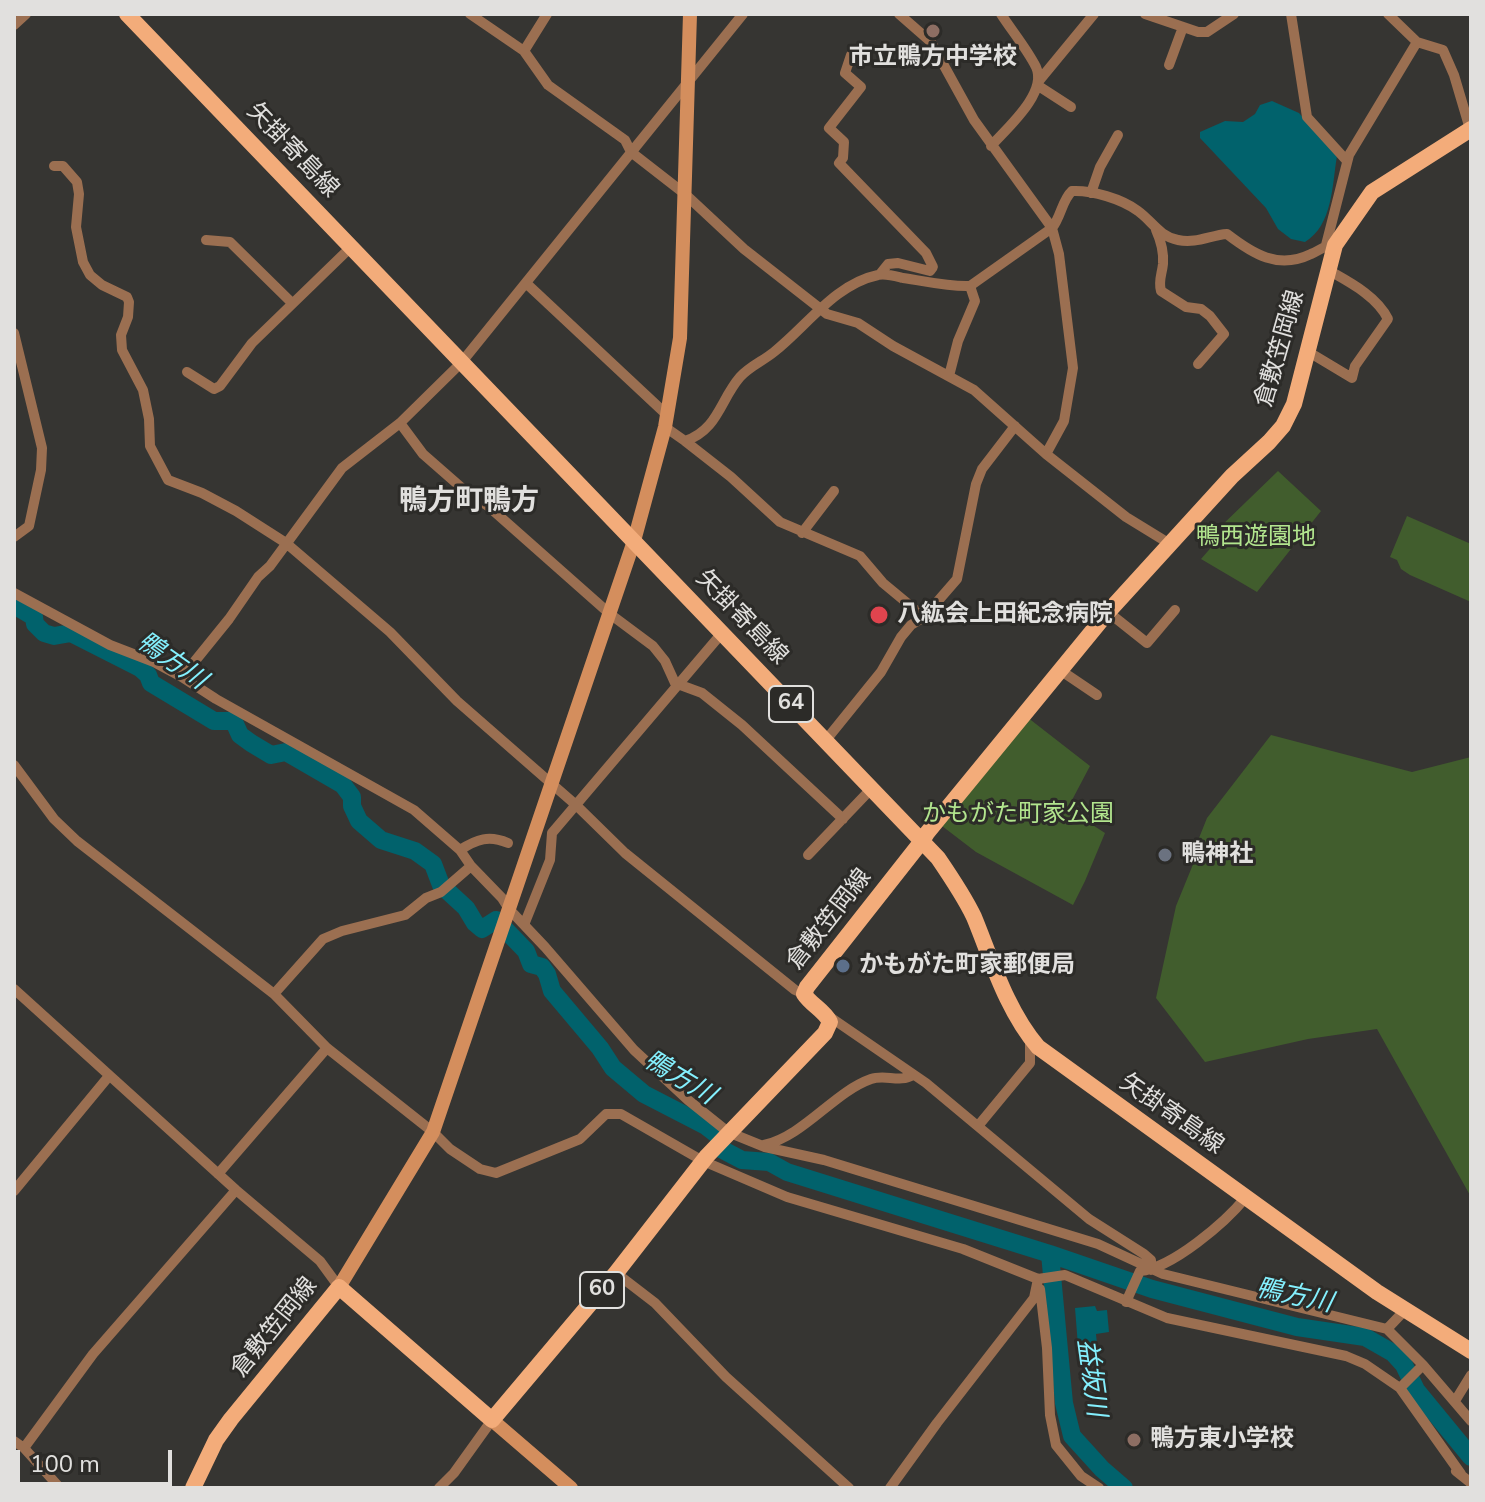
<!DOCTYPE html>
<html>
<head>
<meta charset="utf-8">
<style>
	body { margin:0 }
	#map { position:relative; width:1485px; height:1502px; overflow:hidden; background:#363532; font-family:"Nunito Sans",sans-serif }
	canvas { display:block }
	.frame { position:absolute; inset:0; border:16px solid #e1e0de; pointer-events:none }
	.scale { position:absolute; left:16px; top:1450px; width:156px; height:36px; box-sizing:border-box; border:4px solid #e1e0de; border-top:0; padding-left:10px; font-size:24px; line-height:28px; white-space:nowrap; color:#e1e0de; -webkit-text-stroke:6px #2c2b28; paint-order:stroke }
</style>
</head>
<body>
<div id="map">
<canvas width="1485" height="1502"></canvas>
<div class="frame"></div>
<div class="scale">100 m</div>
</div>
<script>
const ctx = document.querySelector('canvas').getContext('2d');
ctx.lineJoin = 'round';
function paint(path, color) {
  ctx.fillStyle = color;
  ctx.fill(path, 'evenodd');
}
function stroke(path, color, width, dash) {
  ctx.strokeStyle = color;
  ctx.lineWidth = width;
  ctx.lineCap = dash ? 'butt' : 'round';
  ctx.setLineDash(dash || []);
  ctx.stroke(path);
}
function drawText(font, color, halo, rows, align = 'center') {
  ctx.font = font + ' "Nunito Sans","Noto Sans JP",sans-serif';
  ctx.lineWidth = 6;
  ctx.setLineDash([]);
  ctx.textBaseline = 'middle';
  ctx.strokeStyle = halo;
  ctx.fillStyle = color;
  for (const [text, x, y, turn = 0] of rows) {
    ctx.save();
    ctx.translate(x, y);
    ctx.rotate((+turn || 0) * Math.PI / 180);
    ctx.textAlign = isNaN(turn) ? turn : align;
    if (halo) ctx.strokeText(text, 0, 0);
    ctx.fillText(text, 0, 0);
    ctx.restore();
  }
}
paint(new Path2D(`
	M 1278,471 L 1321,511 L 1257,592 L 1201,559 L 1222,535 L 1217,530 Z
	M 1407,516 L 1471,544 L 1471,602 L 1410,575 L 1401,569 L 1397,560 L 1390,557 Z
	M 1027,717 L 1090,766 L 1071,802 L 1071,811 L 1105,833 L 1085,881 L 1073,905 L 976,852 L 942,826 Z
	M 1271,735 L 1412,772 L 1471,757 L 1471,1197 L 1377,1029 L 1308,1039 L 1205,1062 L 1156,998 L 1176,906 L 1196,857 L 1195,848 L 1207,818 Z`), '#415d2d');
paint(new Path2D(`
	M 1272,101 L 1299,113 L 1337,156 C 1332,185 1333,225 1305,242 L 1291,239 L 1278,229 L 1266,208 L 1200,138 L 1200,132 L 1225,121 L 1243,122 L 1255,114 L 1260,105 Z
	M 1095,1306 L 1097,1311 L 1107,1310 L 1109,1332 L 1096,1334 L 1097,1344 L 1078,1346 L 1075,1308 Z`), '#01626c');
stroke(new Path2D(`
	M 14,605 L 34,617 L 35,624 L 44,633 L 54,636 L 71,633 L 140,668 L 148,675 L 151,683 L 214,721 L 230,721 L 235,724 L 240,735 L 251,743 L 271,755 L 286,752 L 343,785 L 352,797 L 352,806 L 359,821 L 381,840 L 415,851 L 433,864 L 441,885 L 466,908 L 475,923 L 482,929 L 496,920 L 526,951 L 531,964 L 542,967 L 547,974 L 552,991 L 600,1048 L 613,1068 L 644,1094 L 706,1126 L 719,1136 L 721,1149 L 742,1160 L 769,1162 L 787,1172 L 1050,1254 L 1152,1289 L 1297,1327 L 1365,1337 L 1393,1353 L 1404,1365 L 1416,1390 L 1471,1457
	M 1050,1254 L 1064,1403 L 1072,1436 L 1102,1469 L 1124,1488`), '#01626c', 18);
stroke(new Path2D(`
	M 470,14 L 524,51 L 548,85 L 625,140 L 631,152 L 685,194 L 744,249 L 827,314 L 858,323 L 893,346 L 974,390 L 1046,454 L 1126,517 L 1170,544
	M 899,14 L 931,42 L 974,120 L 1052,228 L 1059,254 L 1073,368 L 1064,421 L 1046,454
	M 1145,14 L 1198,32 L 1207,32 L 1234,14
	M 1291,14 L 1307,117 L 1347,161
	M 1388,14 L 1417,42 L 1443,50 L 1454,75 L 1470,129
	M 14,25 L 26,14
	M 524,51 L 547,14
	M 851,55 L 845,73 L 861,87 L 829,128 L 844,142 L 843,158 L 839,163 L 926,253 L 933,267 L 930,271 L 898,263 L 888,264 L 880,274
	M 1169,65 L 1183,27
	M 1038,82 L 1094,14
	M 1037,85 L 1071,107
	M 991,146 C 1007,128 1048,93 1036,67 C 1027,49 1012,31 1001,14
	M 54,166 L 63,166 L 77,182 L 79,194 L 76,227 L 83,262 L 90,275 L 102,285 L 127,297 L 129,302 L 128,317 L 121,335 L 122,350 L 143,390 L 149,419 L 150,446 L 168,480 L 202,493 L 236,511 L 286,543 L 390,632 L 457,701 L 576,805 L 625,853 L 795,990 L 804,994
	M 1091,193 L 1100,167 L 1118,135
	M 1156,230 C 1161,241 1164,251 1163,264 C 1162,274 1158,281 1161,291 L 1186,307 L 1201,309 L 1210,316 L 1224,334 L 1198,364
	M 206,240 L 230,242 L 292,303
	M 1326,245 L 1349,155 L 1417,42
	M 527,284 L 667,415
	M 14,333 L 42,448 L 41,470 L 29,526 L 14,537
	M 1307,351 L 1352,378 L 1355,366 L 1388,319 C 1377,296 1349,282 1328,270
	M 187,372 L 214,389 L 220,386 L 252,343 L 351,247
	M 949,376 L 958,341 L 975,301 L 970,286
	M 400,423 L 423,454 L 463,489 L 488,506 L 610,614 L 653,646 L 665,661 L 675,683 L 702,693 L 742,725 L 843,819
	M 665,427 L 685,441 C 718,430 720,400 740,377 C 750,366 763,361 774,352 C 807,326 835,284 878,275 C 885,273 895,276 903,278 C 925,281 947,287 970,286 L 1052,228 C 1061,217 1062,200 1072,191 C 1092,190 1122,199 1138,211 C 1152,221 1160,237 1178,240 C 1196,244 1211,235 1227,234 C 1253,254 1278,270 1311,254 C 1321,250 1324,245 1335,245
	M 685,441 L 731,477 L 780,522 L 860,556 L 883,583 L 924,617
	M 802,533 L 834,491
	M 14,593 L 110,645 L 154,662 L 182,677 L 216,699 L 414,810 L 460,850 L 471,866 L 502,898 L 509,909 L 545,947 L 634,1050 L 688,1100 L 728,1132 L 765,1147 L 824,1160 L 1098,1244 L 1163,1274 L 1387,1329 L 1423,1365 L 1471,1421
	M 1108,612 L 1147,643 L 1175,610
	M 1060,670 L 1097,695
	M 182,677 L 229,619 L 258,577 L 270,566 L 342,468 L 400,423 L 461,363 L 743,14
	M 826,740 L 881,672 L 901,637 L 911,625 L 924,617 L 957,579 L 976,484 L 982,469 L 1015,426
	M 14,765 L 54,819 L 77,841 L 274,994 L 327,1048 L 433,1132 L 450,1149 L 480,1169 L 496,1173 L 580,1139 L 606,1114 L 621,1114 L 703,1161 L 787,1197 L 963,1249 L 1038,1279 L 1065,1275 L 1167,1318 L 1346,1356 L 1365,1364 L 1400,1388 L 1461,1474 L 1456,1471 L 1471,1483
	M 460,850 C 477,839 489,835 508,843
	M 808,855 L 872,788
	M 524,925 L 550,860 L 552,833 L 722,633
	M 14,989 L 236,1190 L 320,1261 L 339,1287
	M 274,994 L 323,939 L 342,931 L 405,915 L 426,898 L 441,892 L 471,866
	M 830,1017 L 926,1083 L 1089,1219 L 1144,1254 L 1151,1260 L 1151,1270
	M 978,1126 L 1030,1063 L 1030,1038
	M 764,1145 C 804,1136 834,1092 871,1079 C 885,1074 900,1083 913,1075
	M 218,1174 L 327,1048
	M 14,1191 L 109,1076
	M 616,1273 L 655,1303 L 726,1377 L 849,1488
	M 1040,1289 L 1047,1348 L 1050,1415 L 1056,1445 L 1081,1476 L 1099,1488
	M 1126,1302 L 1140,1271 C 1172,1268 1225,1223 1246,1197
	M 1387,1329 L 1405,1310
	M 1400,1388 L 1423,1365
	M 1455,1401 L 1471,1375
	M 14,1441 L 24,1448 L 60,1488
	M 24,1448 L 93,1354 L 236,1190
	M 439,1488 L 454,1473 L 492,1420
	M 890,1488 L 937,1423 L 1034,1298 L 1038,1279`), '#9b6f51', 10);
stroke(new Path2D(`
	M 339,1287 L 433,1132 L 634,541 L 665,427 L 680,338 L 690,14
	M 492,1420 L 571,1488`), '#d48e5d', 14);
stroke(new Path2D(`
	M 127,14 L 938,858 C 951,877 964,896 974,917 C 992,961 1007,1011 1038,1047 L 1377,1292 L 1471,1351
	M 193,1488 L 216,1440 L 231,1419 L 339,1287 L 492,1420 L 616,1273 L 707,1156 L 825,1033 L 830,1022 C 824,1010 811,1005 804,994 L 807,987 L 922,841 L 927,833 L 1108,612 L 1232,476 L 1269,442 L 1283,426 L 1294,404 L 1335,245 L 1372,192 L 1471,129`), '#f3ac7a', 16);
for (const [x, y, r, color] of [
	[933,31,8,"#8d6e63"],
	[879,615,10,"#e0444e"],
	[1165,855,8,"#6b7280"],
	[843,966,8,"#5c6f8a"],
	[1134,1440,8,"#8d6e63"]
]) {
  const dot = new Path2D();
  dot.arc(x, y, r, 0, 2 * Math.PI);
  ctx.fillStyle = color;
  ctx.fill(dot);
  stroke(dot, '#2c2b28', 3);
}
for (const [x, y, w] of [
	[791,704,44],
	[602,1290,44]
]) {
  const box = new Path2D();
  box.roundRect(x - w / 2, y - 18, w, 36, 6);
  ctx.fillStyle = '#2c2b28';
  ctx.fill(box);
  stroke(box, '#e1e0de', 2);
}
drawText('bold 22px', '#e1e0de', null, [
	["64",791,704],
	["60",602,1290]
]);
drawText('bold 24px', '#e1e0de', '#2c2b28', [
	["市立鴨方中学校",933,58,"center"],
	["八紘会上田紀念病院",897,615],
	["鴨神社",1181,855],
	["かもがた町家郵便局",859,966],
	["鴨方東小学校",1150,1440]
], 'left');
drawText('24px', '#e1e0de', '#2c2b28', [
	["矢掛寄島線",292,151,46],
	["倉敷笠岡線",1281,349,-74],
	["矢掛寄島線",741,618,46],
	["倉敷笠岡線",830,920,-52],
	["矢掛寄島線",1171,1115,35],
	["倉敷笠岡線",275,1328,-51]
]);
drawText('24px', '#b2e58e', '#2c2b28', [
	["鴨西遊園地",1256,538],
	["かもがた町家公園",1018,815]
]);
drawText('italic 26px', '#84f0fe', '#2c2b28', [
	["鴨方川",171,662,35],
	["鴨方川",679,1079,31],
	["鴨方川",1294,1297,12],
	["益坂川",1090,1378,82]
]);
drawText('bold 28px', '#e1e0de', '#2c2b28', [
	["鴨方町鴨方",469,502]
]);
</script>
</body>
</html>
